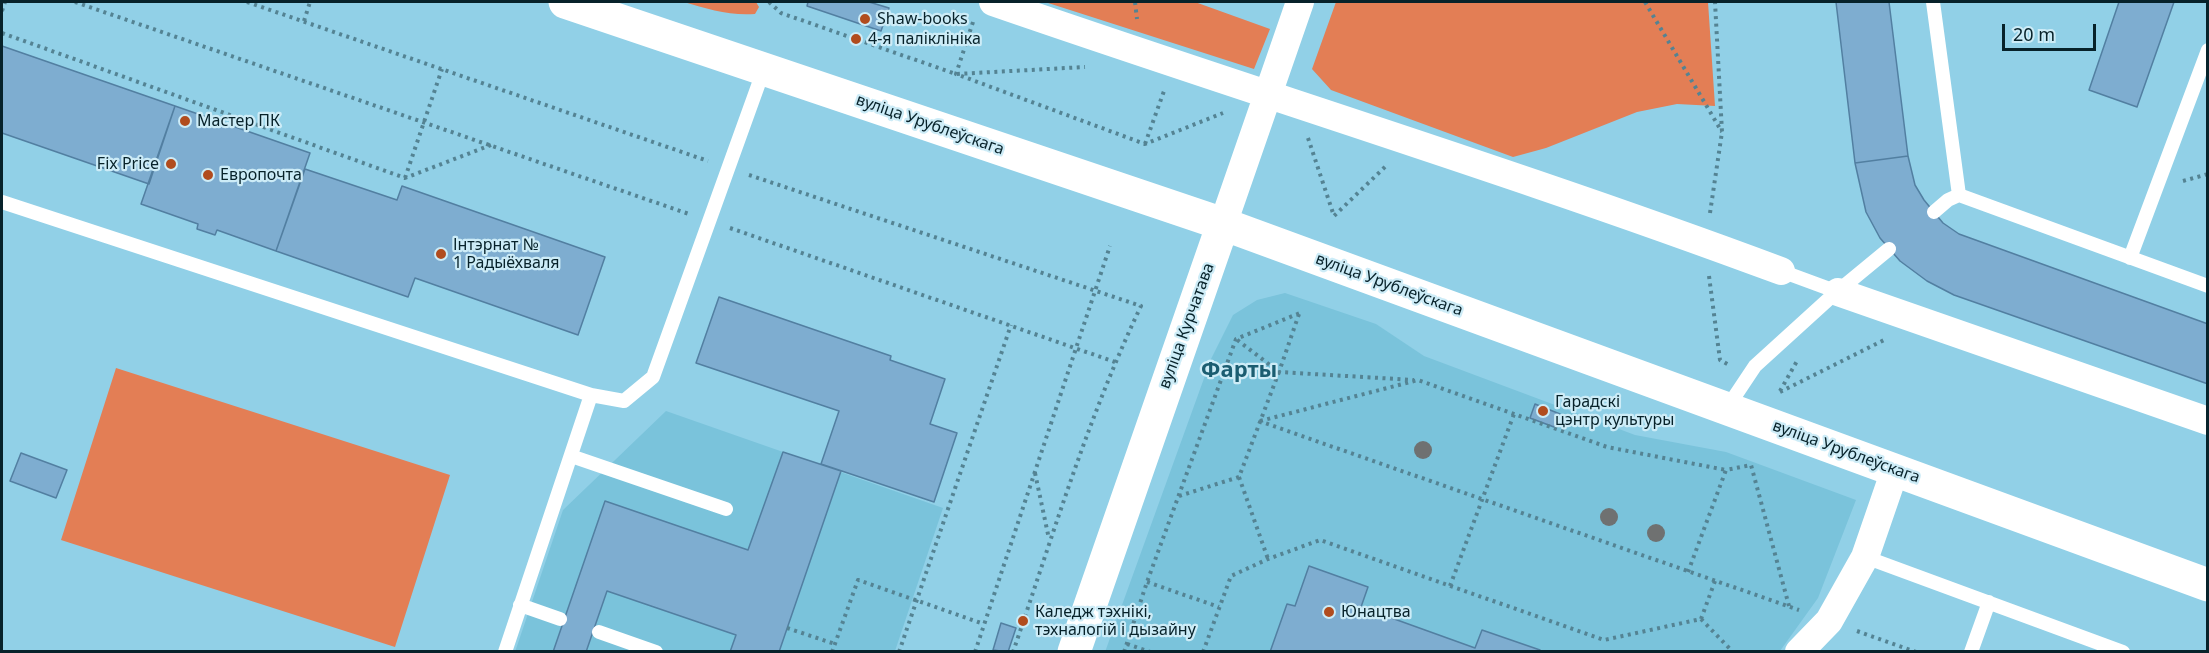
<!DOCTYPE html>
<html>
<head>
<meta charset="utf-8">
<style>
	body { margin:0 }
	#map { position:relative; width:2209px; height:653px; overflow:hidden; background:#91d0e7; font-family:"Noto Sans",sans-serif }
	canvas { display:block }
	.frame { position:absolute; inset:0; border:3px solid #07222a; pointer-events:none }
	.scale { position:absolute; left:2002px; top:24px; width:94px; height:27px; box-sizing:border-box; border:3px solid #07222a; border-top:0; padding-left:8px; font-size:18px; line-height:21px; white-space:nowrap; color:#07222a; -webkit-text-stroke:4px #cdecf7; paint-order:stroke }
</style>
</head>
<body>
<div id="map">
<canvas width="2209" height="653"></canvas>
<div class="frame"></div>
<div class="scale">20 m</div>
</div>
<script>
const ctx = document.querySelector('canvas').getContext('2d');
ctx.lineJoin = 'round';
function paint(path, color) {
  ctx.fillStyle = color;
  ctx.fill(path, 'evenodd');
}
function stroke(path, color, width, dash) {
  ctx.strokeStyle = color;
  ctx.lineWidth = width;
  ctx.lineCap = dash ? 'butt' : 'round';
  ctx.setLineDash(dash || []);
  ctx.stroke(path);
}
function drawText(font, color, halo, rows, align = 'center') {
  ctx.font = font + ' "Noto Sans",sans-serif';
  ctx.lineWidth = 4.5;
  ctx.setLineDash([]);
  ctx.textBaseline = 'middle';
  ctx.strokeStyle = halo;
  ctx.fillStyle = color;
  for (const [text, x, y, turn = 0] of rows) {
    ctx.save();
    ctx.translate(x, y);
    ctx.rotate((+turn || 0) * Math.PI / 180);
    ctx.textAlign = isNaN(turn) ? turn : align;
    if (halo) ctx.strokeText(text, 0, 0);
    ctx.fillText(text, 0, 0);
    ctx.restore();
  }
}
paint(new Path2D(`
	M 1285,293 L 1376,324 L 1424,356 L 1635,435 L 1726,452 L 1856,500 L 1818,598 L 1780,651 L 1105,652 L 1211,359 L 1233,315 L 1257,300 Z
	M 666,411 L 943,508 L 895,651 L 515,652 L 563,510 Z`), '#7ac3db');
paint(new Path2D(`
	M 684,2 L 756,2 L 759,7 L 755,14 C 730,16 707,9 684,2 Z
	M 1045,2 L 1195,2 L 1270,29 L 1254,69 Z
	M 1336,2 L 1708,2 L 1715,106 L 1677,104 L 1637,112 L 1546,148 L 1513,157 L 1331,90 L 1312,69 Z
	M 116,368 L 450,475 L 395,647 L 61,540 Z`), '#e37e55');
const building = new Path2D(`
	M 808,2 L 869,2 L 889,8 L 881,31 L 807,6 Z
	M 1836,2 L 1889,2 L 1908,156 L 1855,163 Z
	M 2119,2 L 2174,2 L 2137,107 L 2089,90 Z
	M 2,46 L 175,106 L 149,184 L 2,133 Z
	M 175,106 L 310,153 L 276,251 L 217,230 L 215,235 L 197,229 L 198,224 L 141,204 Z
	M 1908,156 L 1915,185 L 1924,200 L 1943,223 L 1959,234 L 2208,324 L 2208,384 L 1954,295 L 1927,281 L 1900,261 L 1880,238 L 1866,212 L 1855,163 Z
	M 305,169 L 397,200 L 402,186 L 605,257 L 578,335 L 415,278 L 408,297 L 276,251 Z
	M 719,297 L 891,356 L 890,360 L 945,379 L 930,424 L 957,433 L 934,502 L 821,464 L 839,411 L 696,363 Z
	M 1535,404 L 1560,414 L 1554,427 L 1530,418 Z
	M 783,452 L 841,471 L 779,652 L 730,652 L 736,635 L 607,591 L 586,652 L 553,652 L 605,501 L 748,550 Z
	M 21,453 L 67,470 L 56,498 L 10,481 Z
	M 1309,566 L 1368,587 L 1361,607 L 1475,648 L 1482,630 L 1540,650 L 1539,652 L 1270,652 L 1287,604 L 1295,606 Z
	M 1001,623 L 1016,628 L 1008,652 L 993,650 Z`);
paint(building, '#7eadd0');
stroke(building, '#527fa1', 1.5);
stroke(new Path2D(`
	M 75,2 L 689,214
	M 247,2 L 708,161
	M 769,2 L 781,13 L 956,74 L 1085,67
	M 1135,2 L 1137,19
	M 1645,2 L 1722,132
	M 2,11 L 5,2
	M 304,21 L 310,2
	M 973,22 L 956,74 L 1145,144 L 1223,113
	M 2,33 L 405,178 L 491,145
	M 1308,138 L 1334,216 L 1387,165
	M 1145,144 L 1164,91
	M 749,175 L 1141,306 C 1088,417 1053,535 1013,652
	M 405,178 L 442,69
	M 2183,181 L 2208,174
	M 1710,213 L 1722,132 L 1715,2
	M 730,228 L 1115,362
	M 1709,276 L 1720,360 L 1729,365
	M 1299,314 L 1279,372 L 1414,380
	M 1780,391 L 1797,361
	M 1780,392 L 1884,340
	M 1259,421 L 1799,610
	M 1260,421 L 1418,380 L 1607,447 L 1726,470
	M 1035,473 L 1049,539
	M 1239,477 L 1268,559
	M 1179,496 L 1239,477 L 1279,372 L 1236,339
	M 1688,572 L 1726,470 L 1751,465 L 1789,606
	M 1147,582 L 1219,607
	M 1450,586 L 1514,414
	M 1701,619 L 1733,652
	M 1701,619 L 1715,581
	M 787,628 L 835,644
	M 1857,631 L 1916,652
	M 1127,644 L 1150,652
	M 832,652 L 858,580 L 984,624
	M 899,652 L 1011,325
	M 975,652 L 1110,246
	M 1124,652 L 1147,582 L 1236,339 L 1300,313
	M 1203,652 L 1231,576 L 1268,559 L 1320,540 L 1604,640 L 1701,619`), '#548393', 4, [3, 4.5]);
stroke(new Path2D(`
	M 1933,2 L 1959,195 L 2208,286
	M 2,202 L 591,395 L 624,401 L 653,377 L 764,69
	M 1934,212 L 1948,200 L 1959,195
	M 2130,258 L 2208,50
	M 1779,268 L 1781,271 L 1838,292
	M 1727,408 L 1755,366 L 1832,296 L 1889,249
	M 571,456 L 726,509
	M 1865,557 L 2123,652
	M 520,605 L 560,619
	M 599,632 L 656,652
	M 505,652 L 591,395
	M 1971,652 L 1989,602`), '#fff', 14);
stroke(new Path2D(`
	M 993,2 C 1256,93 1521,174 1781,271
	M 1223,224 L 1300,2
	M 1838,292 L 2208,421
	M 1799,652 L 1829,621 L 1865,557 L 1895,470`), '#fff', 28);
stroke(new Path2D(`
	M 565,2 L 1223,224 L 2208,585
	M 1074,652 L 1223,224`), '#fff', 33);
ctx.fillStyle = '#6f7171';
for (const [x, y] of [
	[1423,450],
	[1609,517],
	[1656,533]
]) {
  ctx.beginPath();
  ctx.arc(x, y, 9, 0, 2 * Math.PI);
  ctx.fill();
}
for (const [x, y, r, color] of [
	[865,19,6,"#b14c1e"],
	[856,39,6,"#b14c1e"],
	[185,121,6,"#b14c1e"],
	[171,164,6,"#b14c1e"],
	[208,175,6,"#b14c1e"],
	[441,254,6,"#b14c1e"],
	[1543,411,6,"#b14c1e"],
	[1329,612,6,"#b14c1e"],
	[1023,621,6,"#b14c1e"]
]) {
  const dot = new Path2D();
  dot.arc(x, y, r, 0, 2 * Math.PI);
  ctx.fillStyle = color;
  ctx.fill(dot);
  stroke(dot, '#cdecf7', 2);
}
drawText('16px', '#07222a', '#cdecf7', [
	["Shaw-books",877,19],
	["4-я паліклініка",868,39],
	["Мастер ПК",197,121],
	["Fix Price",159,164,"right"],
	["Европочта",220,175],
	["Інтэрнат №",453,245],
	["1 Радыёхваля",453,263],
	["Гарадскі",1555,402],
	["цэнтр культуры",1555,420],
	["Каледж тэхнікі,",1035,612],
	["тэхналогій і дызайну",1035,630],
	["Юнацтва",1341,612]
], 'left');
drawText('16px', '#07222a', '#cdecf7', [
	["вуліца Урублеўскага",930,125,19],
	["вуліца Урублеўскага",1389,285,20],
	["вуліца Курчатава",1187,326,-70],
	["вуліца Урублеўскага",1846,452,20]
]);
drawText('bold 22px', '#1b5d71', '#cdecf7', [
	["Фарты",1239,371]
]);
</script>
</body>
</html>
